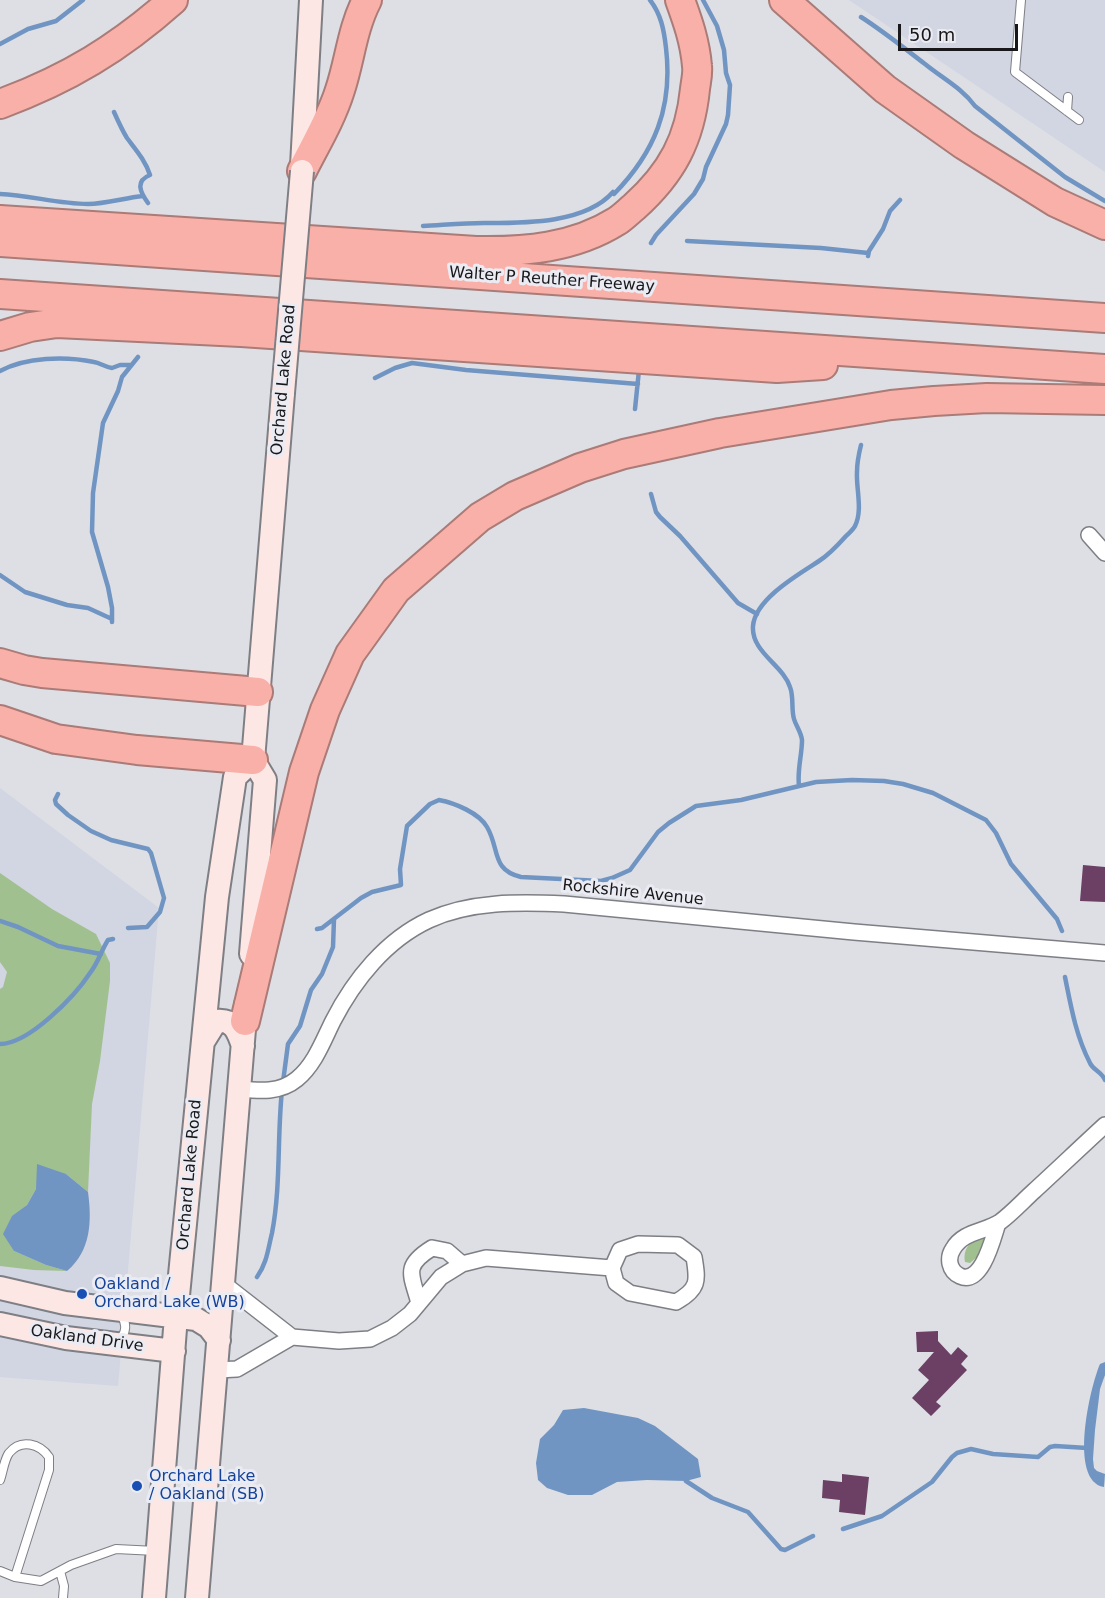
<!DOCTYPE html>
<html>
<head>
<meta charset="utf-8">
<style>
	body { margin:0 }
	#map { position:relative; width:1105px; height:1598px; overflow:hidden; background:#dddfe5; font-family:"DejaVu Sans",sans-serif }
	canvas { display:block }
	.scale { position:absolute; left:898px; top:24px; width:120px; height:27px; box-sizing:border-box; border:3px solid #18181b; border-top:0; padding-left:8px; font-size:18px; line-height:21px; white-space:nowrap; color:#18181b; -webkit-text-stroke:4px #ebecf3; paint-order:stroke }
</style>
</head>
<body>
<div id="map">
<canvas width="1105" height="1598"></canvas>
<div class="scale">50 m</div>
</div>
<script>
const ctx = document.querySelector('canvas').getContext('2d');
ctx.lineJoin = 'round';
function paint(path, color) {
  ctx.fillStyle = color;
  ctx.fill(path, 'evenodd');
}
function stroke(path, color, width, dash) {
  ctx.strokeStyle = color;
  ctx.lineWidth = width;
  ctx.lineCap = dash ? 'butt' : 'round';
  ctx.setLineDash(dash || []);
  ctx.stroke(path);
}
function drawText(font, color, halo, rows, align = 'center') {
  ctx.font = font + ' "DejaVu Sans",sans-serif';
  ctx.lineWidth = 6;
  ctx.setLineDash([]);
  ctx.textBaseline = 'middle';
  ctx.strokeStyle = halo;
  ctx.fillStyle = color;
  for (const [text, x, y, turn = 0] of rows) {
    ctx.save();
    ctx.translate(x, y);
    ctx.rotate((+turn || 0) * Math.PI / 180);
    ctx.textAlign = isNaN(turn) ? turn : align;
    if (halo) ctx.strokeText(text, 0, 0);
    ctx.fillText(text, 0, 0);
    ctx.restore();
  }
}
paint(new Path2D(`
	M 849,0 L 1105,0 L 1105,172 L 1059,141 Z
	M 0,788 L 159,908 L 118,1386 L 0,1377 Z`), '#d2d5e2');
paint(new Path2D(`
	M 0,873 L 52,909 L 96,934 L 110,963 L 110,981 L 100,1061 L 92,1104 L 88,1192 L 66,1174 L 36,1189 L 27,1205 L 12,1217 L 14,1251 L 46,1265 L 67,1271 L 34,1270 L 0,1266 L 0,989 L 3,987 L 7,972 L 0,962 Z
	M 990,1231 L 978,1256 L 970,1263 L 965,1262 C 962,1245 976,1237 990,1231 Z`), '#a0c18f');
paint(new Path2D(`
	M 37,1164 L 66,1174 L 88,1192 C 92,1221 91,1251 67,1271 L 46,1265 L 14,1251 L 3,1234 L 12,1216 L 27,1205 L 36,1189 Z
	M 1105,1362 L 1105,1375 L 1100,1389 L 1095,1430 L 1093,1459 L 1094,1468 L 1097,1471 L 1105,1474 L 1104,1487 C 1068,1481 1090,1387 1100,1364 Z
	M 584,1408 L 638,1418 L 655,1426 L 698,1459 L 701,1477 L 686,1481 L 647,1480 L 617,1482 L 592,1495 L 568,1495 L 547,1488 L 538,1480 L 536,1463 L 540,1439 L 554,1425 L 563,1410 Z`), '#7195c2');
stroke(new Path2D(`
	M 861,17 C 883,31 904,48 925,64 C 942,78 962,88 975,106 L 1065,177 L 1105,201
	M 0,44 L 28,29 L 56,21 L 83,0
	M 114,112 C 118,121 122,130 127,138 C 136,150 145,160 150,175 C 135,181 140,192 148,203
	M 0,194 C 29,195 58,204 88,204 C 106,204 124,198 143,196
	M 423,226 C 443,225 464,223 484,223 C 523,223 585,224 613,192 L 614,194 C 655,152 673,107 666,48 C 664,30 661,14 650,0
	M 687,241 L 821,248 L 868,253
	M 651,243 L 656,235 L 694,194 L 703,179 L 706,167 L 726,124 L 728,115 L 730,85 L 726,73 L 724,50 L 717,26 L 703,0
	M 868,256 L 869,251 L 883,229 L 890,211 L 900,200
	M 0,371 C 26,357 65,356 94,362 C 100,363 105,367 112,368 L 120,365 L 131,365
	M 375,378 L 395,368 L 412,363 L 466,370 L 638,384
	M 635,409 L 639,370
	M 651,494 L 656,512 L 660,517 L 680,536 L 738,603 L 757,614
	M 0,575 L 25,592 L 67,605 L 88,608 L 112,619
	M 112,622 L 112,608 L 108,587 L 92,532 L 93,493 L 103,423 L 118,391 L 122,377 L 138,357
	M 799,786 C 797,770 802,755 802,740 C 801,732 796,726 794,719 C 791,709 794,697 790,687 C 783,665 751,652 753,626 C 755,599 799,574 819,561 C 830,554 838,545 846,536 C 849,533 853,530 855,526 C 863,510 856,489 857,472 C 857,463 859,453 861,445
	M 58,794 L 55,800 L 56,804 L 68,815 L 91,831 L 111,840 L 148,849 L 151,853 L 164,898 L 160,912 L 147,927 L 128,928
	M 0,921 L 18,927 L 58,946 L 101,954
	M 317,929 L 322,928 L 361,898 L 372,892 L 401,885 L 400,869 L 407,826 L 430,804 L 439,800 C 455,803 479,813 487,827 C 500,849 491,870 521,877 L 601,881 L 612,878 L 630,870 L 658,832 L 669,823 L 696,806 L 741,800 L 816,782 L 852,780 L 884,781 L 903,784 L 933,793 L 986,820 L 996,833 L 1011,864 L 1057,919 L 1062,931
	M 1065,977 C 1071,1007 1076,1036 1090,1063 C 1093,1070 1102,1072 1105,1080
	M 0,1044 C 29,1044 75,996 90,973 C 98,963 101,951 108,940 L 113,939
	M 283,1082 L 288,1044 L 300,1026 L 311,990 L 322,974 L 333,947 L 334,919
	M 257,1277 C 267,1263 268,1249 272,1233 C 281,1186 277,1138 282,1090
	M 686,1481 L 712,1498 L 748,1512 L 781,1549 L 785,1550 L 813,1536
	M 843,1529 L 882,1516 L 932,1482 L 952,1457 L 957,1453 L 971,1449 L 993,1454 L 1038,1457 L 1050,1447 L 1055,1446 L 1087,1448`), '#7195c2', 4.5);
paint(new Path2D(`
	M 1083,865 L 1105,867 L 1105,902 L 1080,901 Z
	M 938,1331 L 938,1341 L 951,1355 L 958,1347 L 968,1356 L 961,1364 L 967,1370 L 936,1402 L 941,1406 L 931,1416 L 912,1398 L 929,1380 L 918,1370 L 934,1352 L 917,1352 L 916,1332 Z
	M 842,1474 L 869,1477 L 865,1515 L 839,1512 L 840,1500 L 822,1498 L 823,1480 L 842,1482 Z`), '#6b4064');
const lane = new Path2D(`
	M 1021,0 L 1015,72 L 1079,120
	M 1067,111 L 1068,97
	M 118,1340 C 127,1334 127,1323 121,1315
	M 0,1480 C 3,1472 4,1460 9,1453 C 21,1438 40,1444 49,1457 L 49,1470 L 15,1577
	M 0,1571 L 15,1577 L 41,1581 L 71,1565 L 116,1549 L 156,1551
	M 60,1571 L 64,1586 L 63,1598`);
const street = new Path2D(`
	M 1089,535 L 1105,553
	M 240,1089 C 260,1091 280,1093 297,1079 C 315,1064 323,1041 333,1021 C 354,980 386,940 429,920 C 471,901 519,902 564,904 L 854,932 L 1105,953
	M 998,1223 C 993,1238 982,1286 960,1276 C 949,1271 947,1258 953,1249 C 963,1231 985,1232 1000,1222 C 1012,1213 1023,1201 1034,1191 C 1058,1169 1081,1147 1105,1125
	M 224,1284 L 292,1337 L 339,1341 L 370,1339 L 392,1328 L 410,1314 L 441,1277 L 462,1264 L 486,1258 L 612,1268 L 616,1283 L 630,1293 L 676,1302 C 699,1289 698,1281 694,1257 L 678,1245 L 638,1244 L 620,1250 L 612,1268
	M 419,1303 C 411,1274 403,1266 432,1248 L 447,1251 L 462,1264
	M 217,1370 L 237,1369 L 292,1337`);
const secondary = new Path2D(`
	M 302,166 L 311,0
	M 251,954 L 265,780 L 253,760 L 283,393
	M 203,1042 L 216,1021 C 234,1019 238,1031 243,1046
	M 0,1288 L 65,1303 L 196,1319 L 209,1327 L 219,1340
	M 0,1324 L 66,1338 L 174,1351
	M 154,1598 L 176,1316 L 217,897 L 235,777 L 253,760
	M 197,1598 L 246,1005`);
const highway = new Path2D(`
	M 784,0 L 885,89 L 964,145 L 1055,202 L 1105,225
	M 0,104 C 68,79 119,48 173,0
	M 302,171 C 315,145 331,119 340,90 C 350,60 352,29 367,0
	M 0,220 L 476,251 C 524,252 574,248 617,221 C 623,217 629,211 634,207 C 672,173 690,139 695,89 C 696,81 698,73 697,66 C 695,42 688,22 680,0
	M 0,242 L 1105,318
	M 0,294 L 1105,369
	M 0,336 L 30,327 L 57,323 L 241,332 L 777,368 L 823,365
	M 0,663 L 24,670 L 42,673 L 258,692
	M 0,720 L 56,739 L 137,750 L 253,760
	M 245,1021 L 304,772 L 325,710 L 350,654 L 396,590 L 480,517 L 515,496 L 580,468 L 624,454 L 720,433 L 891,405 L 934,401 L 987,398 L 1105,400`);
stroke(lane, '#7e7f85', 10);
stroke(street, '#7e7f85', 18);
stroke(secondary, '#7e7f85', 26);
stroke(highway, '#aa7b77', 32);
stroke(lane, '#fff', 8);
stroke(street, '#fff', 15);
stroke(secondary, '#fde7e5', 22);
stroke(highway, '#f9b0a9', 28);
const secondaryBridge = new Path2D(`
	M 283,393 L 302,171`);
stroke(secondaryBridge, '#7e7f85', 26, []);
stroke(secondaryBridge, '#fde7e5', 22);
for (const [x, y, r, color] of [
	[82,1294,6,"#1a4fb4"],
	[137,1486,6,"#1a4fb4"]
]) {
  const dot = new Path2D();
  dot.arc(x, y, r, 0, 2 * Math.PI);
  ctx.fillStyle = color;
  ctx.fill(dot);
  stroke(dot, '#ebecf3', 2);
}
drawText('16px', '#18181b', '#ebecf3', [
	["Walter P Reuther Freeway",552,280,4],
	["Orchard Lake Road",284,380,-85],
	["Rockshire Avenue",633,893,6],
	["Orchard Lake Road",190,1175,-85],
	["Oakland Drive",87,1339,8]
]);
drawText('16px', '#164399', '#ebecf3', [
	["Oakland /",94,1285],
	["Orchard Lake (WB)",94,1303],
	["Orchard Lake",149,1477],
	["/ Oakland (SB)",149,1495]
], 'left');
</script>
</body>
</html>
